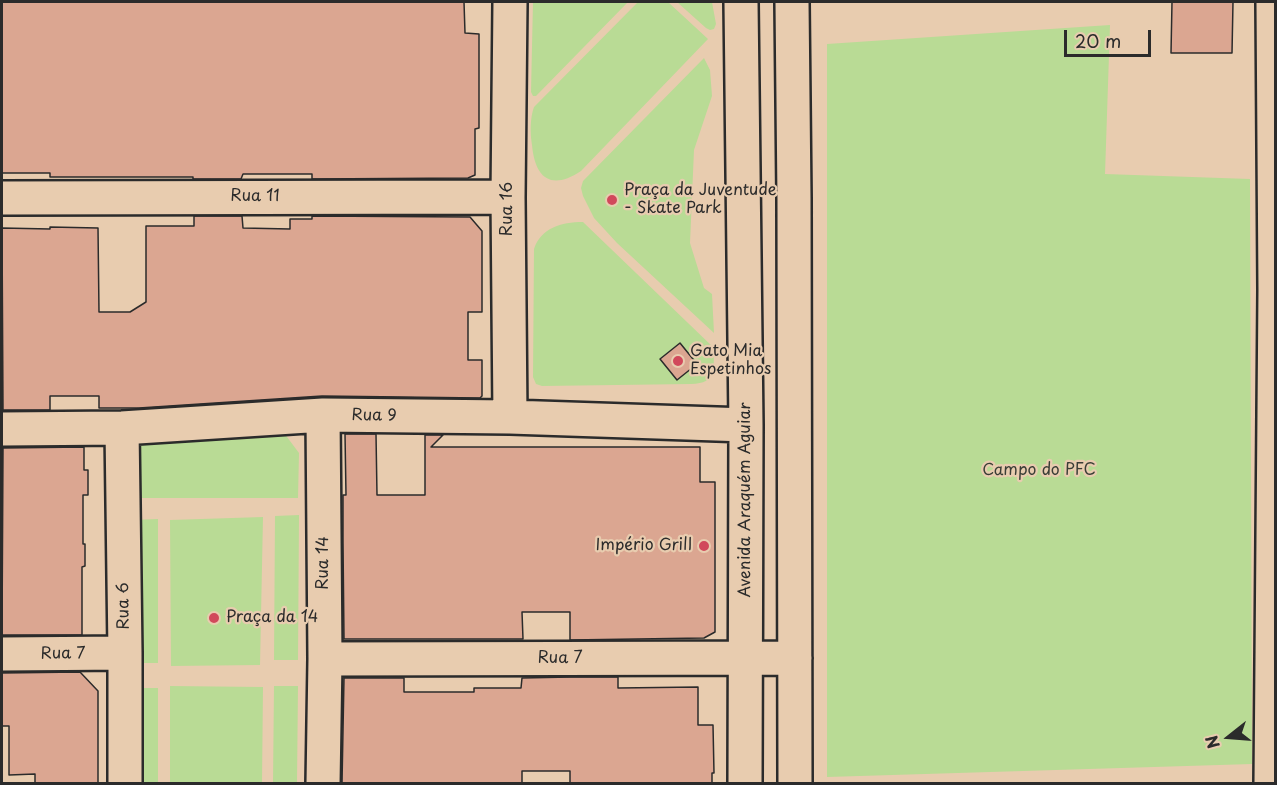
<!DOCTYPE html>
<html>
<head>
<meta charset="utf-8">
<style>
	body { margin:0 }
	#map { position:relative; width:1277px; height:785px; overflow:hidden; background:#e8ccaf; font-family:"Playpen Sans",sans-serif }
	canvas { display:block }
	.frame { position:absolute; inset:0; border:3px solid #2b2b2b; pointer-events:none }
	.north { position:absolute; left:1199px; top:707px; width:60px; height:60px; -webkit-text-stroke:4px #e8ccaf; paint-order:stroke; rotate:253deg; font-size:16px; font-weight:700; line-height:24px; text-align:center; color:#2b2b2b }
	.north::after { content:''; display:block; margin:auto; width:21px; height:27px; background:#2b2b2b; clip-path:polygon(50% 0,100% 100%,50% 72%,0 100%) }
	.scale { position:absolute; left:1064px; top:30px; width:87px; height:27px; box-sizing:border-box; border:3px solid #2b2b2b; border-top:0; padding-left:8px; font-size:18px; line-height:21px; white-space:nowrap; color:#2b2b2b; -webkit-text-stroke:4px #e8ccaf; paint-order:stroke }
</style>
</head>
<body>
<div id="map">
<canvas width="1277" height="785"></canvas>
<div class="frame"></div>
<div class="north">N</div>
<div class="scale">20 m</div>
</div>
<script>
const ctx = document.querySelector('canvas').getContext('2d');
ctx.lineJoin = 'round';
function paint(path, color) {
  ctx.fillStyle = color;
  ctx.fill(path, 'evenodd');
}
function stroke(path, color, width, dash) {
  ctx.strokeStyle = color;
  ctx.lineWidth = width;
  ctx.lineCap = dash ? 'butt' : 'round';
  ctx.setLineDash(dash || []);
  ctx.stroke(path);
}
function drawText(font, color, halo, rows, align = 'center') {
  ctx.font = font + ' "Playpen Sans",sans-serif';
  ctx.lineWidth = 4.5;
  ctx.setLineDash([]);
  ctx.textBaseline = 'middle';
  ctx.strokeStyle = halo;
  ctx.fillStyle = color;
  for (const [text, x, y, turn = 0] of rows) {
    ctx.save();
    ctx.translate(x, y);
    ctx.rotate((+turn || 0) * Math.PI / 180);
    ctx.textAlign = isNaN(turn) ? turn : align;
    if (halo) ctx.strokeText(text, 0, 0);
    ctx.fillText(text, 0, 0);
    ctx.restore();
  }
}
paint(new Path2D(`
	M 533,2 L 628,2 L 536,96 L 533,96 L 531,92 Z
	M 638,2 L 668,2 L 708,39 L 581,171 C 551,191 535,178 532,145 C 530,133 530,118 534,107 Z
	M 677,2 L 712,2 L 716,24 L 714,29 L 710,30 L 706,28 Z
	M 1110,25 L 1105,174 L 1250,179 L 1252,764 L 827,777 L 827,44 Z
	M 704,58 L 710,70 L 712,96 L 694,150 L 690,243 L 704,288 L 712,294 L 714,333 L 617,243 L 594,218 L 583,196 L 581,188 L 583,181 Z
	M 583,222 L 714,348 C 713,370 718,383 691,384 L 542,386 L 536,384 L 533,377 L 534,249 C 541,228 561,222 583,222 Z
	M 281,429 L 299,453 L 298,498 L 130,498 L 130,447 L 143,432 Z
	M 299,515 L 298,660 L 274,660 L 275,516 Z
	M 263,517 L 260,665 L 171,666 L 170,520 Z
	M 158,519 L 158,663 L 131,663 L 131,520 Z
	M 170,686 L 263,687 L 262,783 L 170,783 Z
	M 274,686 L 298,686 L 297,783 L 273,783 Z
	M 131,688 L 158,688 L 158,783 L 132,783 Z`), '#b9db95');
const building = new Path2D(`
	M 2,2 L 464,2 L 465,33 L 479,34 L 479,128 L 475,129 L 475,175 L 468,178 L 312,179 L 312,174 L 243,174 L 241,179 L 193,179 L 193,177 L 50,177 L 50,173 L 2,173 Z
	M 1172,2 L 1233,2 L 1232,53 L 1171,53 Z
	M 194,216 L 242,216 L 243,228 L 290,229 L 290,219 L 312,219 L 312,216 L 470,217 L 482,231 L 482,312 L 468,312 L 468,360 L 482,360 L 482,396 L 480,398 L 322,396 L 139,408 L 99,408 L 99,396 L 50,396 L 50,410 L 3,410 L 2,228 L 50,229 L 50,227 L 98,228 L 99,312 L 130,312 L 146,302 L 146,226 L 194,226 Z
	M 680,343 L 697,364 L 677,380 L 660,359 Z
	M 345,434 L 376,434 L 377,495 L 425,495 L 425,435 L 443,435 L 431,447 L 700,447 L 700,482 L 715,482 L 715,632 L 704,638 L 570,640 L 570,612 L 522,612 L 523,639 L 344,639 L 343,543 L 343,495 L 346,495 Z
	M 84,447 L 84,470 L 88,470 L 88,495 L 83,495 L 83,544 L 85,544 L 85,566 L 82,567 L 82,635 L 2,635 L 3,448 Z
	M 80,672 L 98,691 L 98,783 L 35,783 L 35,774 L 9,775 L 9,726 L 2,726 L 2,673 Z
	M 570,677 L 618,677 L 618,688 L 698,687 L 698,725 L 713,725 L 714,773 L 712,773 L 712,783 L 570,783 L 570,771 L 522,771 L 522,783 L 342,783 L 344,678 L 404,678 L 404,692 L 474,692 L 474,688 L 521,688 L 522,678 Z`);
paint(building, '#dba691');
stroke(building, '#2b2b2b', 1.5);
const minor = new Path2D(`
	M 510,2 L 508,197 L 510,417
	M 741,2 L 746,425 L 745,784
	M 792,2 L 794,199 L 795,784
	M 2,198 L 508,197
	M 122,428 L 125,653 L 125,784
	M 2,429 L 122,428 L 323,415 L 510,417 L 746,425
	M 2,654 L 125,653
	M 325,659 L 795,658
	M 323,784 L 325,659 L 323,415
	M 1271,784 L 1275,290 L 1273,2`);
stroke(minor, '#2b2b2b', 38);
stroke(minor, '#e8ccaf', 33);
for (const [x, y, r, color] of [
	[612,200,6,"#d1495b"],
	[678,361,6,"#d1495b"],
	[704,546,6,"#d1495b"],
	[214,618,6,"#d1495b"]
]) {
  const dot = new Path2D();
  dot.arc(x, y, r, 0, 2 * Math.PI);
  ctx.fillStyle = color;
  ctx.fill(dot);
  stroke(dot, '#e8ccaf', 2);
}
drawText('16px', '#2b2b2b', '#e8ccaf', [
	["Praça da Juventude",624,191],
	["- Skate Park",624,209],
	["Gato Mia",690,352],
	["Espetinhos",690,370],
	["Império Grill",692,546,"right"],
	["Praça da 14",226,618]
], 'left');
drawText('16px', '#2b2b2b', '#e8ccaf', [
	["Rua 11",255,197],
	["Rua 16",508,209,-90],
	["Rua 9",374,416,1],
	["Avenida Araquém Aguiar",746,500,-90],
	["Rua 14",324,563,-90],
	["Rua 6",124,606,-91],
	["Rua 7",63,654,-1],
	["Rua 7",560,659]
]);
drawText('16px', '#393d36', '#e8ccaf', [
	["Campo do PFC",1039,471]
]);
</script>
</body>
</html>
